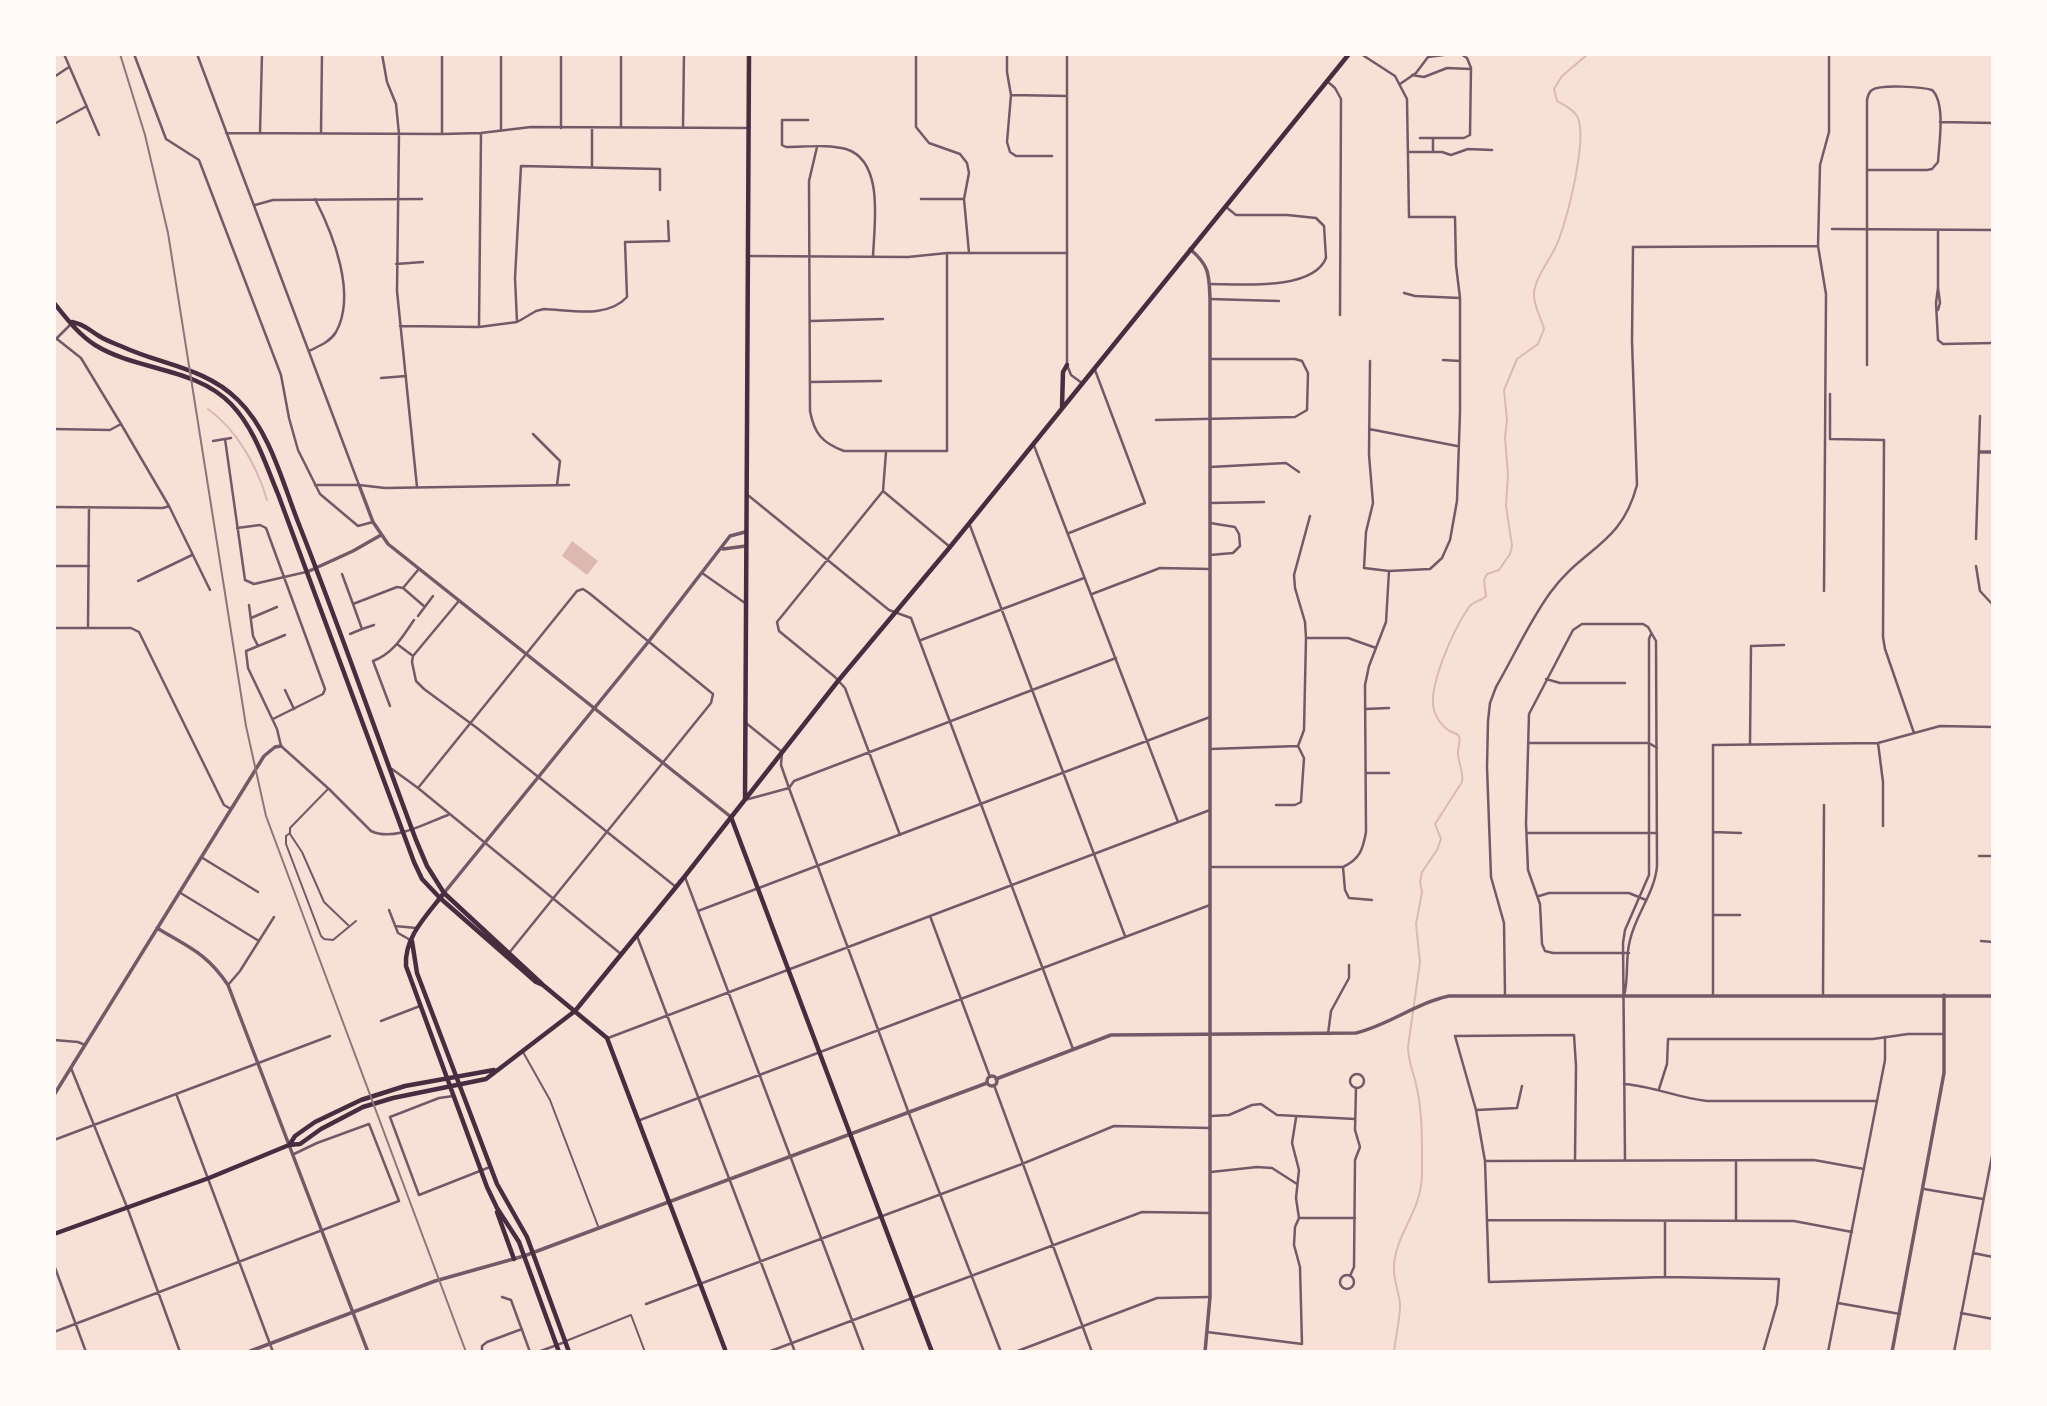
<!DOCTYPE html>
<html>
<head>
<meta charset="utf-8">
<style>
	body { margin:0 }
	#map { position:relative; width:2047px; height:1406px; overflow:hidden; background:#f7e1d7; font-family:"IBM Plex Sans",sans-serif }
	canvas { display:block }
	.frame { position:absolute; inset:0; border:56px solid #fffaf5; pointer-events:none }
</style>
</head>
<body>
<div id="map">
<canvas width="2047" height="1406"></canvas>
<div class="frame"></div>
</div>
<script>
const ctx = document.querySelector('canvas').getContext('2d');
ctx.lineJoin = 'round';
function paint(path, color) {
  ctx.fillStyle = color;
  ctx.fill(path, 'evenodd');
}
function stroke(path, color, width, dash) {
  ctx.strokeStyle = color;
  ctx.lineWidth = width;
  ctx.lineCap = dash ? 'butt' : 'round';
  ctx.setLineDash(dash || []);
  ctx.stroke(path);
}
paint(new Path2D(`
	M 572,541 L 598,561 L 587,575 L 562,556 Z`), '#dcb8b0');
stroke(new Path2D(`
	M 208,409 C 237,430 257,466 267,500
	M 1394,1352 C 1396,1335 1400,1320 1400,1304 C 1399,1292 1393,1279 1394,1267 C 1395,1234 1421,1213 1422,1175 C 1422,1144 1423,1113 1416,1084 C 1413,1071 1408,1061 1408,1047 L 1420,962 L 1416,924 L 1422,892 L 1420,882 L 1422,872 L 1437,850 L 1441,839 L 1435,824 L 1462,782 C 1464,770 1457,761 1458,751 C 1458,746 1462,740 1458,735 C 1457,734 1449,731 1448,730 C 1443,726 1437,719 1435,713 C 1425,690 1455,627 1469,607 C 1473,601 1480,602 1486,596 L 1484,580 L 1487,574 L 1499,570 L 1510,554 L 1512,546 L 1506,506 L 1508,474 L 1505,438 L 1507,420 L 1504,390 L 1517,359 L 1538,344 L 1544,329 C 1541,317 1533,305 1534,293 C 1536,274 1553,257 1559,239 C 1568,215 1587,141 1578,118 C 1575,110 1564,105 1557,101 L 1554,89 L 1562,76 L 1588,54`), '#dcb8b0', 2);
stroke(new Path2D(`
	M 328,789 L 290,828 L 290,833 L 286,836 L 286,844 L 321,936 L 324,939 L 333,940 L 356,921
	M 290,834 L 302,852 L 324,902 L 348,925
	M 523,1052 L 550,1100 L 598,1226
	M 566,1341 L 631,1315 L 645,1352`), '#755966', 2);
stroke(new Path2D(`
	M 64,54 L 99,135
	M 134,54 L 166,139 L 199,160 L 281,375 L 289,418 L 298,450 L 320,494 L 358,526 L 373,522
	M 197,54 L 359,485
	M 382,54 L 387,82 L 396,104 L 399,134 L 397,291 L 417,487
	M 916,54 L 916,127 L 929,143 L 960,154 L 967,163 L 969,173 L 964,199 L 969,253
	M 1007,54 L 1007,72 L 1011,95 L 1067,96
	M 1067,54 L 1067,365 L 1071,375 L 1082,383
	M 1361,54 L 1395,76 L 1407,99 L 1409,217 L 1455,217 L 1456,265 L 1460,298 L 1460,412 L 1457,501 L 1450,540 L 1442,558 L 1430,569 L 1389,571 L 1364,568 L 1366,532 L 1373,503 L 1369,455 L 1370,361
	M 1412,75 L 1424,77 L 1447,68 L 1470,69
	M 54,77 L 69,67
	M 1328,82 L 1335,88 L 1341,99 L 1340,315
	M 1400,84 L 1416,73 L 1428,57 L 1451,54
	M 1011,95 L 1007,142 L 1010,152 L 1016,156 L 1052,156
	M 808,120 L 782,120 L 782,145 L 786,147 C 806,147 828,144 846,149 C 885,161 874,226 873,257
	M 1940,122 L 1993,123
	M 54,124 L 87,106
	M 592,127 L 592,166
	M 621,127 L 621,54
	M 683,127 L 684,54
	M 561,128 L 561,54
	M 501,130 L 501,54
	M 226,133 L 442,134 L 481,133 L 531,127 L 748,128
	M 260,133 L 262,54
	M 321,133 L 322,54
	M 442,134 L 442,54
	M 1420,138 L 1464,138 L 1470,135 L 1471,68 L 1467,58 L 1461,54
	M 1433,138 L 1433,152
	M 817,147 L 809,181 L 810,411 C 814,433 822,443 844,451 L 947,451 L 947,253
	M 1408,152 L 1442,152 L 1451,155 L 1468,149 L 1492,150
	M 921,199 L 964,199
	M 255,205 L 273,200 L 422,199
	M 1832,229 L 1993,230
	M 748,256 L 908,257 L 947,253 L 1066,253
	M 396,264 L 423,262
	M 1210,284 C 1240,284 1313,291 1326,258 L 1324,226 L 1316,218 L 1287,215 L 1236,215 L 1226,207
	M 1938,288 L 1936,303 L 1938,340 L 1943,344 L 1993,343
	M 1404,293 L 1415,296 L 1460,298
	M 1210,299 L 1279,301
	M 1938,310 L 1940,303 L 1938,288 L 1938,230
	M 519,321 L 536,311 L 544,309 C 571,310 607,319 627,297 L 625,242 L 669,241 L 668,221
	M 811,321 L 883,319
	M 400,326 L 479,327 L 517,322 L 515,278 L 521,166 L 660,169 L 660,190
	M 479,327 L 481,134
	M 57,339 L 81,358 L 121,424 L 169,506 L 210,590
	M 54,341 L 70,325
	M 309,351 C 319,346 330,342 336,332 C 357,294 333,234 315,199
	M 1443,360 L 1460,361
	M 1867,365 L 1867,170 L 1927,170 L 1932,169 L 1938,162 C 1939,144 1946,103 1932,90 C 1923,87 1881,84 1872,90 C 1868,93 1868,96 1867,100 L 1867,170
	M 381,378 L 406,376
	M 810,382 L 881,381
	M 1830,394 L 1830,439 L 1884,440 L 1883,637 L 1885,649 L 1914,733
	M 1156,420 L 1295,417 L 1307,410 L 1308,373 L 1302,361 L 1295,359 L 1210,359
	M 54,429 L 110,430 L 121,424
	M 1369,429 L 1457,446
	M 533,434 L 560,461 L 557,485
	M 225,439 L 245,580 L 254,584 L 306,572
	M 213,441 L 231,438
	M 1033,443 L 1178,822
	M 886,452 L 883,491 L 777,622 L 779,631 L 835,677 L 845,688 L 900,835
	M 1210,467 L 1286,463 L 1299,472
	M 315,485 L 359,485 L 385,488 L 569,485
	M 883,491 L 950,547
	M 749,496 L 889,610 L 911,618 L 1073,1049
	M 1210,503 L 1264,502
	M 54,507 L 163,508 L 169,506
	M 969,523 L 1125,936
	M 1210,523 L 1235,527 L 1239,534 L 1240,546 L 1233,553 L 1210,555
	M 237,528 L 260,525 L 266,528 L 325,689 L 323,694 L 273,719
	M 1069,533 L 1145,503 L 1095,370
	M 1976,539 L 1980,416
	M 54,566 L 89,566
	M 1976,566 L 1980,591 L 1993,605
	M 418,570 L 403,588 L 425,607
	M 702,573 L 745,603
	M 342,574 L 353,604
	M 138,581 L 192,555
	M 1824,591 L 1826,294 L 1818,246 L 1820,165 L 1829,132 L 1829,54
	M 1092,594 L 1160,568 L 1210,569
	M 249,605 L 253,636 L 258,646
	M 418,616 L 433,596
	M 251,618 L 277,607
	M 374,625 L 362,629 L 353,604 L 397,587 L 403,588
	M 54,628 L 131,628 L 139,632 L 224,805 L 231,809
	M 88,628 L 89,507
	M 350,634 L 362,629
	M 285,635 L 246,651 L 248,668 L 277,729 L 281,746 L 329,789 L 371,831 C 394,842 426,823 448,815
	M 1306,638 L 1348,638 L 1376,648
	M 921,640 L 1084,578
	M 397,644 L 413,656
	M 413,656 L 412,662 L 416,681 L 424,689 L 477,728 L 676,887
	M 413,656 L 458,602
	M 1546,679 L 1560,683 L 1625,683
	M 285,690 L 294,709
	M 390,706 L 373,661 C 393,654 403,636 414,620
	M 1365,709 L 1389,708
	M 746,723 L 782,752 L 781,765 L 789,788 L 908,1111 L 1001,1352
	M 1529,743 L 1649,743 L 1657,748
	M 1878,743 L 1883,782 L 1883,826
	M 1750,744 L 1751,646 L 1784,645
	M 1298,746 L 1304,730 L 1306,638 L 1305,622 L 1295,588 L 1294,575 L 1310,516
	M 1210,749 L 1298,746
	M 392,769 L 418,788 L 621,954
	M 1366,773 L 1389,773
	M 418,788 L 577,591 L 583,589 L 589,593 L 713,694 L 711,703 L 509,953
	M 745,800 L 789,788 L 794,781 L 1116,658
	M 1276,805 L 1295,805 L 1301,802 L 1304,758 L 1298,746
	M 1713,832 L 1741,833
	M 1528,833 L 1657,833
	M 1979,856 L 1993,856
	M 201,857 L 258,892
	M 1211,867 L 1343,867 C 1360,859 1363,849 1366,832 L 1365,685 L 1369,666 L 1386,622 L 1389,571
	M 1343,867 L 1345,890 L 1349,898 L 1372,900
	M 685,877 L 864,1352
	M 179,892 L 259,941
	M 1539,896 L 1549,893 L 1629,893 L 1646,900
	M 389,910 L 398,933 L 412,941
	M 698,911 L 1210,717
	M 1713,915 L 1740,915
	M 930,916 L 990,1077
	M 395,926 L 416,928
	M 637,936 L 795,1352
	M 1981,941 L 1993,942
	M 228,985 L 240,971 L 274,917
	M 1505,995 L 1504,923 L 1491,877 L 1487,767 L 1488,721 L 1490,703 L 1496,687 C 1514,656 1529,622 1550,593 C 1583,547 1621,546 1637,485 L 1632,341 L 1633,247 L 1818,246
	M 1713,995 L 1713,745 L 1878,743 L 1940,726 L 1993,727
	M 1823,995 L 1824,805
	M 1624,996 C 1629,977 1625,958 1630,940 C 1636,914 1655,892 1657,866 L 1656,641 L 1648,627 L 1643,624 L 1582,624 L 1573,630 L 1529,714 L 1526,823 L 1528,870 L 1540,904 L 1542,944 L 1545,951 L 1553,953 L 1629,953
	M 381,1021 L 420,1006
	M 1328,1034 L 1331,1011 L 1349,978 L 1349,965
	M 608,1038 L 1210,810
	M 54,1040 L 78,1042 L 85,1045
	M 71,1068 L 127,1207 L 180,1352
	M1350 1081a7 7 0 1 1 14 0a7 7 0 1 1-14 0Z
	M 1624,1084 C 1653,1086 1678,1098 1707,1101 L 1877,1101
	M 994,1085 L 1092,1352
	M 1659,1089 L 1667,1064 L 1668,1039 L 1873,1039 L 1908,1034 L 1943,1034
	M 177,1096 L 273,1352
	M 453,1096 L 439,1098 L 390,1117 L 419,1195 L 490,1167
	M 1476,1110 L 1517,1108 L 1522,1086
	M 1211,1116 L 1229,1115 L 1252,1105 L 1261,1104 L 1277,1115 L 1355,1119
	M 640,1120 L 1210,905
	M 54,1140 L 330,1036
	M 1575,1160 L 1576,1066 L 1574,1035 L 1455,1036 L 1476,1110 L 1485,1161 L 1489,1282 L 1665,1277 L 1779,1279 L 1777,1304 L 1763,1352
	M 1625,1160 L 1623,943 L 1625,930 L 1649,875 L 1649,639 L 1651,634
	M 1485,1161 L 1814,1160 L 1864,1169
	M 1736,1162 L 1736,1221
	M 1211,1172 L 1257,1167 L 1272,1168 L 1297,1184
	M 1924,1189 L 1983,1199
	M 1299,1218 L 1355,1218
	M 1487,1220 L 1794,1221 L 1852,1232
	M 1665,1222 L 1665,1277
	M 1973,1253 L 1993,1257
	M 54,1265 L 86,1352
	M1340 1282a7 7 0 1 1 14 0a7 7 0 1 1-14 0Z
	M 1350,1276 L 1354,1267 L 1355,1160 L 1360,1147 L 1355,1130 L 1356,1088
	M 502,1297 L 511,1300 L 530,1352
	M 1838,1303 L 1900,1314
	M 646,1304 L 1022,1164 L 1114,1126 L 1210,1128
	M 1961,1313 L 1993,1319
	M 54,1332 L 399,1201 L 369,1124 L 317,1143 L 294,1154
	M 1207,1332 L 1302,1344 L 1300,1267 L 1294,1245 L 1295,1227 L 1299,1218 L 1296,1198 L 1299,1170 L 1292,1143 L 1296,1118
	M 482,1352 L 482,1346 L 487,1342 L 522,1329
	M 538,1352 L 565,1342
	M 768,1352 L 1142,1212 L 1209,1213
	M 1015,1352 L 1157,1298 L 1210,1297
	M 1828,1352 L 1885,1060 L 1885,1037
	M 1954,1352 L 1993,1151`), '#755966', 2.5);
stroke(new Path2D(`
	M 1190,249 C 1210,266 1209,275 1210,299 L 1210,1297 L 1205,1352
	M 1980,452 L 1993,452
	M 359,485 L 373,522 L 388,544 L 731,817
	M 723,549 L 746,546
	M 307,572 L 353,551 L 381,535
	M 444,893 L 649,641 L 730,536 L 745,532
	M 157,928 C 188,947 207,953 228,985 L 368,1352
	M987 1081a5 5 0 1 1 10 0a5 5 0 1 1-10 0Z
	M 996,1079 L 1111,1035 L 1356,1033 C 1389,1025 1416,1003 1449,996 L 1993,996
	M 54,1095 L 264,756 L 275,747 L 281,746
	M 248,1352 L 435,1281 L 524,1256 L 987,1083
	M 1892,1352 L 1944,1073 L 1944,995`), '#755966', 3.5);
stroke(new Path2D(`
	M 1062,407 L 1063,372 L 1067,365
	M 745,799 L 749,54
	M 731,817 L 932,1352
	M 444,893 L 542,984
	M 440,898 L 536,982 L 543,985 L 607,1038 L 726,1352
	M 290,1144 L 295,1136 L 315,1122 L 361,1100 L 405,1086 L 494,1070
	M 54,1234 L 209,1178 L 289,1145 L 300,1144 L 321,1129 L 363,1107 L 393,1098 L 486,1079 L 575,1011 L 685,876 L 838,681 L 950,547 L 1349,54`), '#4a2c40', 4.5);
stroke(new Path2D(`
	M 54,303 C 66,318 79,335 95,345 C 137,371 195,367 231,404 C 255,429 265,463 278,494 L 414,862 L 422,879 L 440,898
	M 72,322 C 84,324 89,330 99,336 C 107,341 116,344 123,347 C 162,365 206,368 238,400 C 271,432 283,485 300,527 C 341,631 377,736 416,840 L 427,866 L 444,893 C 427,915 404,937 406,966 L 487,1187 L 497,1208 L 519,1242 L 559,1352
	M 412,941 L 417,973 L 497,1184 L 527,1237 L 569,1352
	M 497,1212 L 514,1259`), '#4a2c40', 4.5);
stroke(new Path2D(`
	M 120,54 L 145,135 L 168,233 L 246,726 L 266,816 L 466,1352`), '#8f747c', 2);
</script>
</body>
</html>
